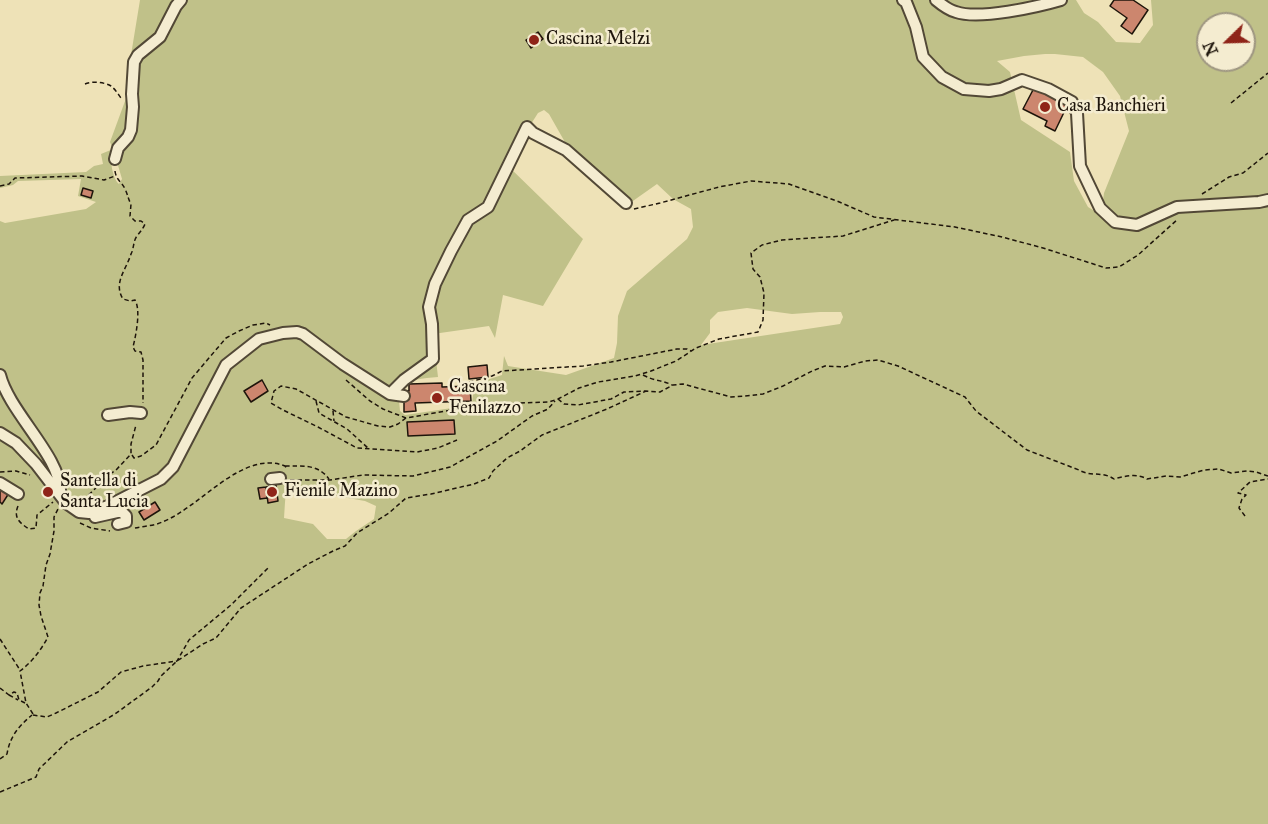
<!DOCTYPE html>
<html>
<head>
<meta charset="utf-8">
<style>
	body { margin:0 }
	#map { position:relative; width:1268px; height:824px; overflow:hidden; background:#eee2b7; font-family:"IM FELL Great Primer",serif }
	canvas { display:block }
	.north { position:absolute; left:1196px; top:12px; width:60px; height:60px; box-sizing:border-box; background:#f4ecd0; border:2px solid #9e9681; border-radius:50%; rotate:247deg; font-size:16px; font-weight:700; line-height:24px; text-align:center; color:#1e150b }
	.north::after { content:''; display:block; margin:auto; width:21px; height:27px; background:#8f2418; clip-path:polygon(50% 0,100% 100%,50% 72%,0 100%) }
</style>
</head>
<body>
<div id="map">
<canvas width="1268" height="824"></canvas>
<div class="north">N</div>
</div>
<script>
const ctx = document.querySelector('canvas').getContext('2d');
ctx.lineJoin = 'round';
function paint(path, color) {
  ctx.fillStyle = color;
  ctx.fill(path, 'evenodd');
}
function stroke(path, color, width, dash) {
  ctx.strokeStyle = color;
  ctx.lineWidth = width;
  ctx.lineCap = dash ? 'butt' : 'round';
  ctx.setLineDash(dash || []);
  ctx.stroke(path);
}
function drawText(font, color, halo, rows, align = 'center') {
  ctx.font = font + ' "IM FELL Great Primer",serif';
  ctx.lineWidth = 5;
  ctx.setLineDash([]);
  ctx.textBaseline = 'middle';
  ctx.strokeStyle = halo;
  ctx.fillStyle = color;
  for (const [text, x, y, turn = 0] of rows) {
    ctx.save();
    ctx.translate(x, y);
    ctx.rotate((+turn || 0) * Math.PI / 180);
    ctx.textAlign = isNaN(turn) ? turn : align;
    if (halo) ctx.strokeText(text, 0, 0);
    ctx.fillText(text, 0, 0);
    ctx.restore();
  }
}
paint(new Path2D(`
	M 140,0 L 1076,0 L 1084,13 L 1098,22 L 1116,42 L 1140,43 L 1153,25 L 1151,0 L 1268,0 L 1268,824 L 0,824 L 0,221 L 5,223 L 86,209 L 96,202 L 78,196 L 81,179 L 18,181 L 13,185 L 0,188 L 0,176 L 86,172 L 94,166 L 103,164 L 101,154 L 113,149 L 110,142 L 128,93 C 130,103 132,115 129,126 C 127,136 117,139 113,148 C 109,158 112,178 119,184 L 122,179 L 117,162 L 119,154 L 132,137 L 135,130 L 135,96 L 137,68 L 131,55 ZM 1208,24 L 1244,24 L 1244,60 L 1208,60 ZM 1045,54 L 1055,54 L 1083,57 L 1103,72 L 1120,96 L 1129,131 L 1104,193 L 1101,215 L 1088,207 L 1074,181 L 1070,152 L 1021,120 L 1010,72 L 997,61 L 1024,56 ZM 544,110 L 549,114 L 570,151 L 599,187 L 630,203 L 657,184 L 673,199 L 691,209 L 693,227 L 687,239 L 627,291 L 618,316 L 617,343 L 614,358 L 566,375 L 508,366 L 504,356 L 502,375 L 474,384 L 472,405 L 405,415 L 400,411 L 398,390 C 408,379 423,378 438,377 L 433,334 L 489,326 L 495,338 L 503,295 L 543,306 L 583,239 L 508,166 L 512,154 L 538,113 ZM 747,308 L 792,314 L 820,312 L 841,312 L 843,317 L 840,324 L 701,345 L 710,333 L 710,320 L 718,312 ZM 286,487 L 365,501 L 376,506 L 374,519 L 356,531 L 346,539 L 327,539 L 313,524 L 284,518 Z`), '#c0c189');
const building = new Path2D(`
	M 1114,0 L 1133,0 L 1148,10 L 1132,34 L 1121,26 L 1127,18 L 1110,6 Z
	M 538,32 L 543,39 L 531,48 L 526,40 Z
	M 1034,88 L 1068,104 L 1055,131 L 1045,126 L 1047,121 L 1023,109 Z
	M 83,188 L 93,191 L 91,198 L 81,195 Z
	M 487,365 L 488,377 L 469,379 L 468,367 Z
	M 262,380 L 268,391 L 251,402 L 244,391 Z
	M 442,383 L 442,387 L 470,386 L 471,401 L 415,403 L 416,411 L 404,412 L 404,391 L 409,391 L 409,384 Z
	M 454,420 L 455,434 L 408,436 L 407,422 Z
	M 276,485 L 278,501 L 268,503 L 266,487 Z
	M 0,487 L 9,493 L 2,504 L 0,502 Z
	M 266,487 L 267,498 L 260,499 L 258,488 Z
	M 155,502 L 160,510 L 144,520 L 139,512 Z`);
paint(building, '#cc866e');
stroke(building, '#1e150b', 1.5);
const minor = new Path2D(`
	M 903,0 L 906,2 L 916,27 L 923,57 L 942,77 L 964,89 L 989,91 L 1001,89 L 1022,80 L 1048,89 L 1072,102 L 1077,113 L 1080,166 L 1100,208 L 1115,222 L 1137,225 L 1177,207 L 1259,202 L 1268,200
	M 936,0 C 942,5 948,10 956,12 C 979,20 1037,7 1061,0
	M 115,159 L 118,148 L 128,137 L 131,130 L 133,107 L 132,94 L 134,62 L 138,55 L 160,37 L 176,6 L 181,0
	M 0,375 C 9,412 62,458 60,492
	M 390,394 L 404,380 L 433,359 L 432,324 L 429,307 L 435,284 L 451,251 L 468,220 L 488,207 L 527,127 L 533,133 L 566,150 L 626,203
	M 108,415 L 130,412 L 141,413
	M 0,433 L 16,443 L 36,464 L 66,503 L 79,512 L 89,513 L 108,506 L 161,479 L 173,467 L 226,365 L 259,339 L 283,333 L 297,332 L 303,334 L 343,364 L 390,394 L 404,396
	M 271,479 L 280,478
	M 0,483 L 18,494
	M 95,517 L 117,512 L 122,512 L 126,516 L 126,522 L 118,524`);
stroke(minor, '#524836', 14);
stroke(new Path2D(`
	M 85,84 C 92,81 104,82 111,86 C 115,89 118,94 121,98
	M 1231,103 L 1268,73
	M 115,171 C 116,180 122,182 125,189 C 128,195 128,199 131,204 L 130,216 L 135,221 L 141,221 L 145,224 C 143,229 140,232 137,236 C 133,241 134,249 131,254 C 126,270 113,283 123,299 L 130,301 L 135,300 C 141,310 136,335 133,347 L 135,351 L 141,352 L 143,360 L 143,403
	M 0,186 L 9,184 L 15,178 L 82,176 L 104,180 L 115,176
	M 1202,194 L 1229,177 L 1243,173 L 1268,153
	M 634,209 L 660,203 L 719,187 L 751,181 L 789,184 L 837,201 L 874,217 L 955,227 L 1002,237 L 1043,248 L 1106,268 L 1119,267 L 1138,255 L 1178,219
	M 643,375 C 654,381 662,380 672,385
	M 346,380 L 370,401 L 383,409 L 406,418 L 486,404 L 549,402 L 558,399 L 579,388 L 598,382 L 635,376 L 651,371 L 676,361 L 696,348 L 719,339 L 758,332 L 763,320 L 764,293 L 760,277 L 753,269 L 751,253 L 762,245 L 782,240 L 843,236 L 894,220
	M 469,382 L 492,376 L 502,371 L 583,366 L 611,362 L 677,349 L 687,349 L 691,351
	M 558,399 L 564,404 L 578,405 L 611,399 L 624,392 L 646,391 L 660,392 L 673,385 L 683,384 L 731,397 L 745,396 L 763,394 L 783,386 L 812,371 L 825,366 L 844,367 L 865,361 L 878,360 L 898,366 L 965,397 L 976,411 L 1027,450 L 1079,470 C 1090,477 1103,471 1114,479 C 1125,476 1137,473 1147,479 L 1166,476 L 1180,477 L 1204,470 L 1219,469 L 1231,473 L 1247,471 L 1256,472 L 1268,476
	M 316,401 L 319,413 L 347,429 L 368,448
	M 333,411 L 334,421
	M 406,418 L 398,424 L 390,427 L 378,426 L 346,417 L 296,389 L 281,386 L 274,391 L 271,403 L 283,410 L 318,427 L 357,448 L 417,452 L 438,448 L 457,440
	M 132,455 L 134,458 L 141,456 L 156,445 L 192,378 L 226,338 L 239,331 L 253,325 L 266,323 L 270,325
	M 285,466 C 303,466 318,464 329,479
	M 0,472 L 16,471 L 30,475
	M 290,480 L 330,480 L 363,475 L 413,476 L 450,467 L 497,441 L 532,416 L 548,409 L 555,401
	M 83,500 L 94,490 L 103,479 L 116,470 L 131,454 L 131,444 L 136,425
	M 18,506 C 13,518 20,523 29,529 L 36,528 L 37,515 L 53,502
	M 1245,516 L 1239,508 L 1242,499 L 1246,495 L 1238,493 L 1250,482 L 1268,479
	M 80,523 L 91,528 L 110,531
	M 135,528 C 144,526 154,526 162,522 C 200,508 242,449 285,466 L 287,469
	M 0,639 L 20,670
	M 0,688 L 9,695 L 14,692 L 17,693 L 19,700 L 25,703
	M 9,695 L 18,700
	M 33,714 L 26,703 L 20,671 C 32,662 41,650 48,637 L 41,616 L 39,605 L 40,593 L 43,586 L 46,565 L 50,554 L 54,531 L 54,517 L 58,509
	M 33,715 L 47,717 L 56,713 L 98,692 L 121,672 L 143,666 L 177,661 L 189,640 L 231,605 L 269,567
	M 0,759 L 7,754 C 10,736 19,726 32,715
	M 0,792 L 36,777 L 39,769 L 67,742 L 115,714 L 152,687 L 158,681 L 161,676 L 177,661 L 203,644 L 216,638 L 241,608 L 308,564 L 333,551 L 345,546 L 357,533 L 389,513 L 406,498 L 431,494 L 474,484 L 489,478 L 493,471 L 507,458 L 520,451 L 542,435 L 607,409 L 646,391`), '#1e150b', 1.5, [4.5, 3]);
stroke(minor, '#f4ecd0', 10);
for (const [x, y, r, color] of [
	[534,40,6,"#8f2418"],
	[1045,107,6,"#8f2418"],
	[437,398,6,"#8f2418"],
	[48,492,6,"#8f2418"],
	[272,492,6,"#8f2418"]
]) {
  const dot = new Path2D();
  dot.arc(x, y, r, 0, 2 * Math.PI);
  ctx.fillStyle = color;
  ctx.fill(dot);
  stroke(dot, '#f4ecd0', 2);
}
drawText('18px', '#1e150b', '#f4ecd0', [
	["Cascina Melzi",546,40],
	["Casa Banchieri",1057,107],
	["Cascina",449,388],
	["Fenilazzo",449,409],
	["Santella di",60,482],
	["Santa Lucia",60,503],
	["Fienile Mazino",284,492]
], 'left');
</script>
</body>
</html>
